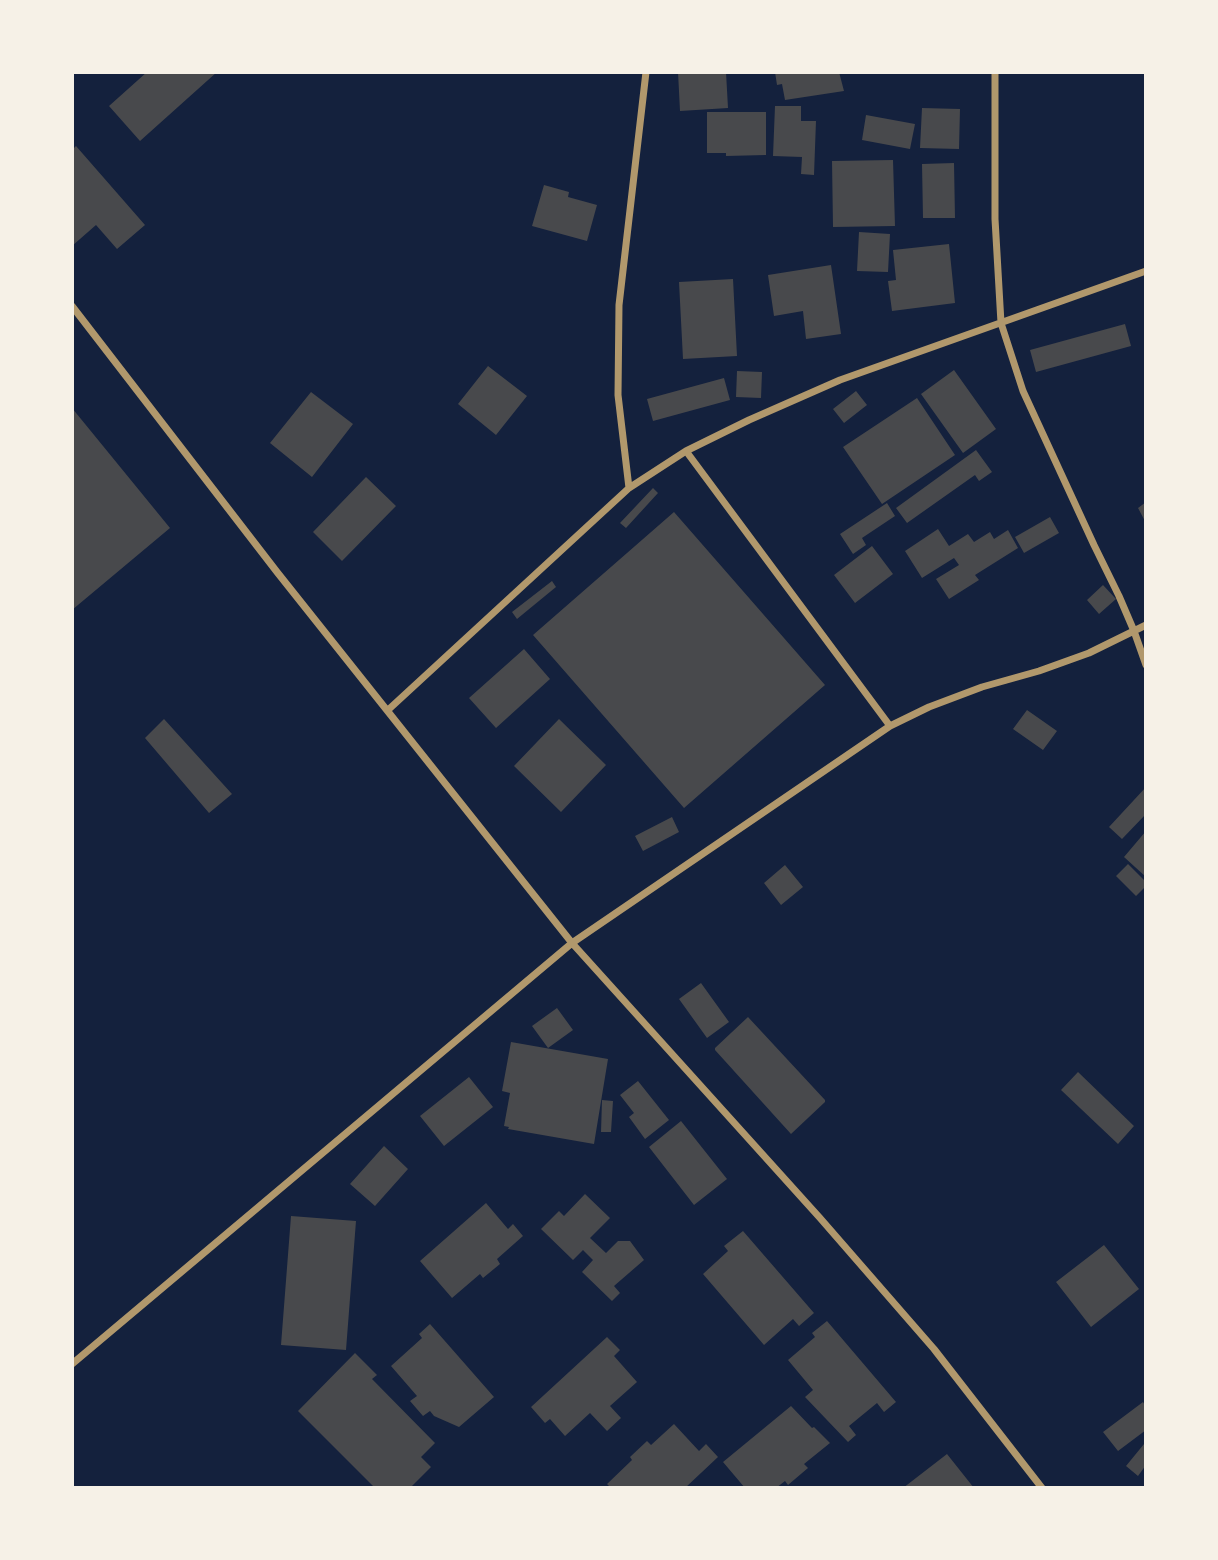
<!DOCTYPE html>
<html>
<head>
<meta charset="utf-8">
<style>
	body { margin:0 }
	#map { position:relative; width:1218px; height:1560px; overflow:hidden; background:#14213d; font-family:"Nunito Sans",sans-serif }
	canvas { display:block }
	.frame { position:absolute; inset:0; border:74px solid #f6f1e7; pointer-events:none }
</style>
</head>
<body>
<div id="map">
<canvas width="1218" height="1560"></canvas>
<div class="frame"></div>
</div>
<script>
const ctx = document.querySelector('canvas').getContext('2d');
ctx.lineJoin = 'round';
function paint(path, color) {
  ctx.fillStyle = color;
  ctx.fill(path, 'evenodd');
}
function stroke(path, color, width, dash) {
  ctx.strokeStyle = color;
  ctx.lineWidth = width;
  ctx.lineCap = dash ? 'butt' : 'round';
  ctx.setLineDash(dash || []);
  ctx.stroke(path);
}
paint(new Path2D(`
	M 147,72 L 217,72 L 140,141 L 109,106 Z
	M 678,72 L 726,72 L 728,108 L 680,111 Z
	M 775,72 L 839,72 L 844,91 L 785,100 L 782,84 L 777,85 Z
	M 775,106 L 801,106 L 801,121 L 816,121 L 814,175 L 801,174 L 802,157 L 773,156 Z
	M 922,108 L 960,109 L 959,149 L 920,148 Z
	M 707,112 L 766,112 L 766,155 L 726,156 L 726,153 L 707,153 Z
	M 866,115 L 915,124 L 910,149 L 862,140 Z
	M 76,146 L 145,225 L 117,249 L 96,225 L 72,246 L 72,150 Z
	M 893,160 L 895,226 L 833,227 L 832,161 Z
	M 954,163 L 955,218 L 923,218 L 922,164 Z
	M 544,185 L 569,192 L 568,197 L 597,205 L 587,241 L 532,226 Z
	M 859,232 L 890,234 L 888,272 L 857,271 Z
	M 949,244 L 955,303 L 892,311 L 888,281 L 896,280 L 893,250 Z
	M 831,265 L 841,334 L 806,339 L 803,311 L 774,316 L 768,275 Z
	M 733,279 L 737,356 L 683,359 L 679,282 Z
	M 1125,324 L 1131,346 L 1036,372 L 1030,350 Z
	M 488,366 L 527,396 L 496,435 L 458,404 Z
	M 954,370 L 996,429 L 963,453 L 921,394 Z
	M 737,371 L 762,372 L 761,398 L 736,397 Z
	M 724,378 L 730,400 L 653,421 L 647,399 Z
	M 856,391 L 867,405 L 844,423 L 833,409 Z
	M 311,392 L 353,424 L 312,477 L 270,443 Z
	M 917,398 L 955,455 L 882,504 L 843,447 Z
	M 72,408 L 170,528 L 72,610 Z
	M 976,450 L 992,472 L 979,481 L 975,475 L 907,523 L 896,508 Z
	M 366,477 L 396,506 L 342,561 L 313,532 Z
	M 653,488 L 658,493 L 626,528 L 620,523 Z
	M 1146,502 L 1146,523 L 1138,508 Z
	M 887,503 L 895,516 L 862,538 L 866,545 L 853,554 L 840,534 Z
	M 674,512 L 825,685 L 684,808 L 533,635 Z
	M 1050,517 L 1059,533 L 1024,553 L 1015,537 Z
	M 938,529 L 949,546 L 968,534 L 974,542 L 990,532 L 994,539 L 1008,530 L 1018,548 L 975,575 L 979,580 L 949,599 L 936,579 L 959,565 L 954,558 L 922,578 L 905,551 Z
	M 872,546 L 893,574 L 855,603 L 834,575 Z
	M 552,581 L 556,587 L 517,619 L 512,612 Z
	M 1103,585 L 1116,599 L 1099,614 L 1087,600 Z
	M 524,649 L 550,679 L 496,728 L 469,698 Z
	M 1027,710 L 1057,731 L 1043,750 L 1013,729 Z
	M 164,719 L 232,794 L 209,813 L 145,738 Z
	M 559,719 L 606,765 L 561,812 L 514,766 Z
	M 1146,787 L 1146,814 L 1122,839 L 1109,827 Z
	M 672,817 L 679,832 L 643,851 L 635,836 Z
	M 1146,831 L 1146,877 L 1124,857 Z
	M 1128,864 L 1146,882 L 1146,886 L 1136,896 L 1116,876 Z
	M 785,865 L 803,887 L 781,905 L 764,883 Z
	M 701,983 L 729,1022 L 707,1038 L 679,999 Z
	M 557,1008 L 573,1030 L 548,1048 L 532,1026 Z
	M 748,1017 L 825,1100 L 825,1102 L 791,1134 L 715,1050 L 715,1048 Z
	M 511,1042 L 608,1059 L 594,1144 L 508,1129 L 509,1127 L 504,1126 L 510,1093 L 502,1091 Z
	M 1078,1072 L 1134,1126 L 1118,1144 L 1061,1090 Z
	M 469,1077 L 493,1107 L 444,1146 L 420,1116 Z
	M 638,1081 L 669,1120 L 645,1139 L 629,1117 L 634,1113 L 620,1095 Z
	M 602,1100 L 613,1101 L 611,1132 L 601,1132 Z
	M 681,1121 L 727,1179 L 694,1205 L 649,1147 Z
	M 384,1146 L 408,1169 L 375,1206 L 350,1184 Z
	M 585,1194 L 610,1218 L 590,1238 L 606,1253 L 618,1241 L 630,1241 L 644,1260 L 614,1286 L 620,1293 L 612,1301 L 582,1272 L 593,1260 L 583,1250 L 573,1260 L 541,1229 L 559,1211 L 564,1216 Z
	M 486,1203 L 508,1229 L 513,1224 L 523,1236 L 497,1259 L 500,1264 L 483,1278 L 480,1274 L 452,1298 L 420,1261 Z
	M 291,1216 L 356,1221 L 346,1350 L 281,1345 Z
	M 743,1231 L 814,1313 L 799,1326 L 793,1319 L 764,1345 L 703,1274 L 728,1251 L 724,1246 Z
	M 1104,1245 L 1139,1289 L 1091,1327 L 1056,1282 Z
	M 827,1321 L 896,1402 L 884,1412 L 877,1403 L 849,1426 L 856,1435 L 848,1442 L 805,1397 L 813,1390 L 788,1360 L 815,1337 L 812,1333 Z
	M 430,1324 L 494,1397 L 459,1427 L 434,1416 L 430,1411 L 423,1416 L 410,1401 L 417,1396 L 391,1366 L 422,1338 L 419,1334 Z
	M 607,1337 L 620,1350 L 614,1356 L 637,1382 L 610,1406 L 621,1418 L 607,1431 L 590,1413 L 565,1436 L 550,1419 L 545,1423 L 531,1407 Z
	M 355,1353 L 377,1375 L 372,1379 L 435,1443 L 421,1457 L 431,1467 L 410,1488 L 375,1488 L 298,1411 Z
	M 1143,1402 L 1146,1407 L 1146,1430 L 1118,1451 L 1103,1432 Z
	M 791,1406 L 812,1428 L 814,1427 L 830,1443 L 804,1464 L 808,1468 L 788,1485 L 785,1481 L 776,1488 L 745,1488 L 723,1462 Z
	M 674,1424 L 699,1451 L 706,1444 L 718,1457 L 685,1488 L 611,1488 L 607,1484 L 632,1460 L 630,1457 L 647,1441 L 651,1445 Z
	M 1144,1444 L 1146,1446 L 1146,1465 L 1138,1476 L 1126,1466 Z
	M 947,1454 L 974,1488 L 903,1488 Z`), '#48494c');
stroke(new Path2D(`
	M 995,72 L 995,219 L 1001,323 L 1023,391 L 1094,545 L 1119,596 L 1134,631 L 1146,665
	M 72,306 L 277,572 L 572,943 L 820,1218 L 934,1349 L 1042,1488
	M 686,451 L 890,726
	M 629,488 L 618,395 L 619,305 L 646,72
	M 388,710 L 629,488 L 686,451 L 749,420 L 840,380 L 1146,271
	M 72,1364 L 572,943 L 890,726 L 929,707 L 982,687 L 1039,671 L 1089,653 L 1146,625`), '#b1986c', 7);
</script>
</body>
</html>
